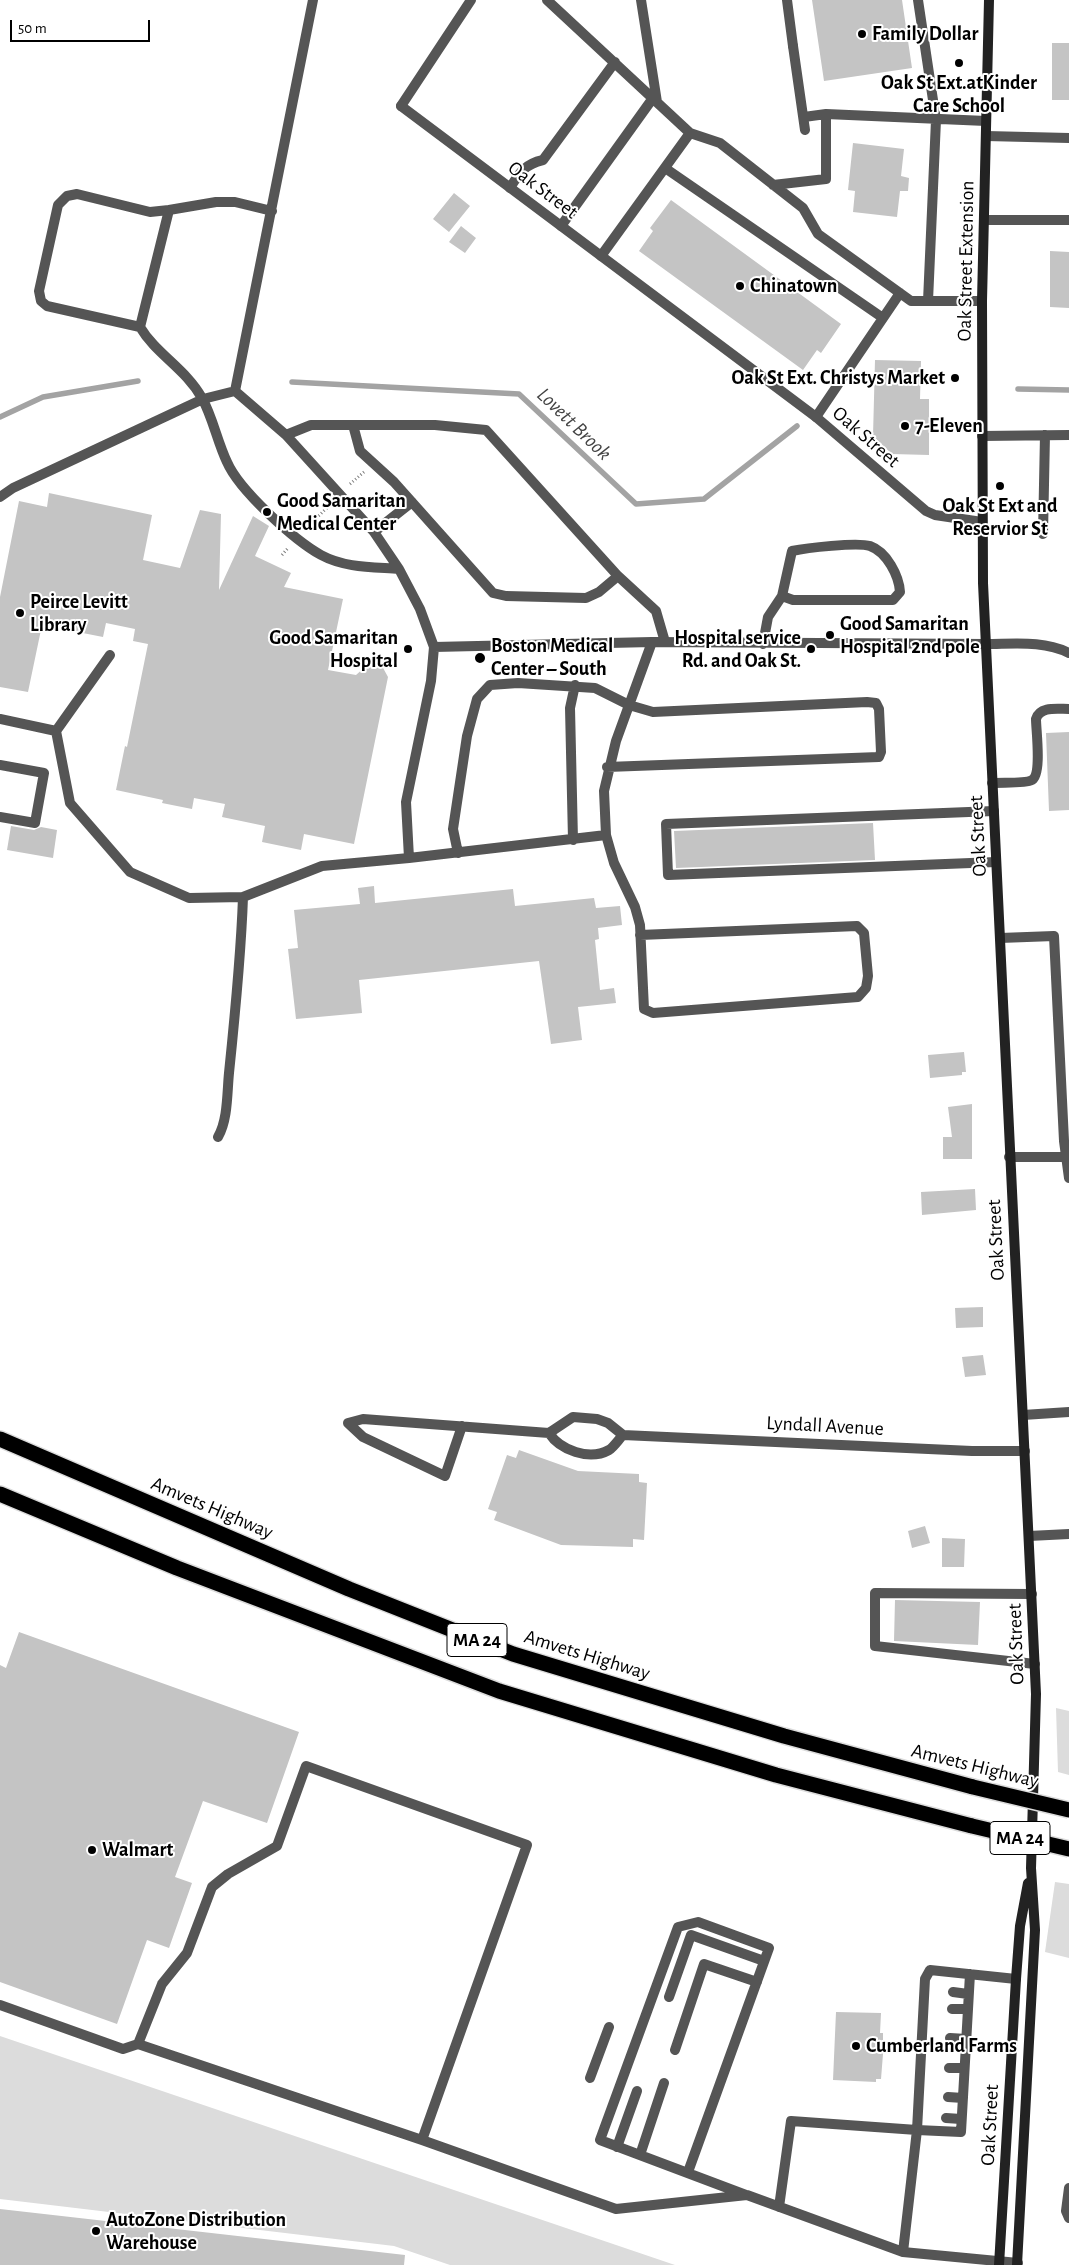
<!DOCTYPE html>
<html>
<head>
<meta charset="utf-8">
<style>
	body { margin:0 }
	#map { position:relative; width:1069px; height:2265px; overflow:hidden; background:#fff; font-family:"Alegreya Sans",sans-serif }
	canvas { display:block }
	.scale { position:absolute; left:10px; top:20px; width:140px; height:22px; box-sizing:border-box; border:2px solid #000; border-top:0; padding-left:6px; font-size:15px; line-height:18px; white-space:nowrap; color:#000; -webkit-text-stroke:4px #fff; paint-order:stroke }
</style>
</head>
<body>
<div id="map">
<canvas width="1069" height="2265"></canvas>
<div class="scale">50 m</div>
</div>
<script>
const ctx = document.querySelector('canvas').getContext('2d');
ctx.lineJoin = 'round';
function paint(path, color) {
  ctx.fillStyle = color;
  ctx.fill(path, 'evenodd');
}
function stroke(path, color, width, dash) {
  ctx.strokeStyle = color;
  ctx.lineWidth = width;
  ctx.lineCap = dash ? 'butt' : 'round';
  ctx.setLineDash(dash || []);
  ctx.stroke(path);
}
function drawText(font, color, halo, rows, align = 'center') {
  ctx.font = font + ' "Alegreya Sans",sans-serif';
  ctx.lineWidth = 4;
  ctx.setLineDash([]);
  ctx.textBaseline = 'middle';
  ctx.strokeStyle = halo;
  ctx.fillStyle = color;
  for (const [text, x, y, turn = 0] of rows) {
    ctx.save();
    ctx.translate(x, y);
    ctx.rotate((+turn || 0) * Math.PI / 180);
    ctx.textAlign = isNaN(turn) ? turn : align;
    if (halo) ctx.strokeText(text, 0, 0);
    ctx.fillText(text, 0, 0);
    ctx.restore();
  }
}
paint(new Path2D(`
	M 1056,1708 L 1069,1711 L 1069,1775 L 1058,1772 Z
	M 1055,1882 L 1069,1884 L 1069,1958 L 1045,1952 Z
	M 0,2036 L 675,2265 L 450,2265 L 394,2246 L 0,2199 Z`), '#dcdcdc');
stroke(new Path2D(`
	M 292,382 L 519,394 L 636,504 L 704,499 L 797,426
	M 1018,389 L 1069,390
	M 0,417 L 43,397 L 138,381`), '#a3a3a3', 5.5);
paint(new Path2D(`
	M 812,0 L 902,0 L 912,68 L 824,81 Z
	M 1052,43 L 1069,43 L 1069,100 L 1052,100 Z
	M 853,143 L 904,149 L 901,176 L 909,178 L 908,191 L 900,191 L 897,217 L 853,212 L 855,191 L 848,190 Z
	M 454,193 L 470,206 L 449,232 L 433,219 Z
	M 671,200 L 841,324 L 821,353 L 817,350 L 803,370 L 639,251 L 653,231 L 650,228 Z
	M 461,226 L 476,238 L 465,253 L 449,242 Z
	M 1050,251 L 1069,252 L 1069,308 L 1050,307 Z
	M 875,360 L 921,361 L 920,399 L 929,399 L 929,455 L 892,454 L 873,436 Z
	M 49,493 L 152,515 L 143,560 L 180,568 L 200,510 L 221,514 L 219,590 L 253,516 L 269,526 L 255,556 L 291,573 L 284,587 L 343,599 L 328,670 L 356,675 L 365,667 L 375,664 L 382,666 L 388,677 L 354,844 L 304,834 L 301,850 L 262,842 L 265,826 L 222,817 L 225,804 L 194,798 L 192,809 L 162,803 L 163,800 L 116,790 L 125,746 L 127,747 L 148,644 L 133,641 L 135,629 L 106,623 L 103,637 L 42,625 L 28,692 L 0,687 L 0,597 L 19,501 L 47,507 Z
	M 1069,732 L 1069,810 L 1049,811 L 1046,733 Z
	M 873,823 L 875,860 L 676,868 L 674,831 Z
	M 11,826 L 34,830 L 41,827 L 57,830 L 53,858 L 7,850 Z
	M 374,886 L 375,903 L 513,889 L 515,906 L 594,898 L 596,908 L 620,906 L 622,925 L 598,928 L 599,939 L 595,940 L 600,990 L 614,988 L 616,1003 L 578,1007 L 582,1040 L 551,1044 L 539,961 L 359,980 L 362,1013 L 296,1019 L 288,949 L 298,948 L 294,910 L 360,904 L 358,888 Z
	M 964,1052 L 966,1072 L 962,1072 L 962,1075 L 930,1078 L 928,1055 Z
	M 972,1104 L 972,1159 L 943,1159 L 943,1137 L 952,1137 L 948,1107 Z
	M 975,1189 L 976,1210 L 922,1215 L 921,1192 Z
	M 983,1307 L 983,1327 L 956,1328 L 955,1308 Z
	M 983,1355 L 986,1375 L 965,1377 L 962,1357 Z
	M 519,1450 L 578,1471 L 639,1474 L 639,1482 L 647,1483 L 644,1540 L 633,1539 L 633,1547 L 561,1545 L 494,1520 L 497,1512 L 488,1509 L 507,1455 L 516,1458 Z
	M 925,1526 L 930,1543 L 912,1548 L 908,1531 Z
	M 942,1538 L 965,1539 L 964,1567 L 942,1567 Z
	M 895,1600 L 980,1602 L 978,1645 L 894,1641 Z
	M 19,1632 L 299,1732 L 267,1823 L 203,1801 L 175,1877 L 192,1883 L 169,1948 L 147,1940 L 117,2024 L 0,1982 L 0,1665 L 6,1668 Z
	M 836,2012 L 881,2013 L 880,2033 L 883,2033 L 883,2054 L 881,2079 L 876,2079 L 876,2082 L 833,2080 Z
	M 0,2209 L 405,2255 L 404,2265 L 0,2265 Z`), '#c4c4c4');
const motorway = new Path2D(`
	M 0,1439 L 349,1589 L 513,1654 L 784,1736 L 973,1787
	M 0,1494 L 177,1568 L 499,1691 L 776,1775 L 972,1826`);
stroke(motorway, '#dbdbdb', 18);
stroke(new Path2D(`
	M 350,484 L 364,472
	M 306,528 L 332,503
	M 282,555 L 288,548`), '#777', 3, [1, 2.5]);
stroke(new Path2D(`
	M 547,0 L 690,133 L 720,143 L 803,208 L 818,234 L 911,301 L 982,301
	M 641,0 L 657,102
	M 918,0 L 936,120 L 928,301
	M 793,46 L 805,130
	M 401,106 L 471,0
	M 804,117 L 826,114 L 986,121
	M 986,136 L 1069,138
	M 665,168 L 883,318
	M 773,185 L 826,179 L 826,114
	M 510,188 C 519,173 525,164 543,160 L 615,62
	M 272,211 L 235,202 L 216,202 L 169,210 L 140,327 C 156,354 186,369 202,398 C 213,418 217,441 227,462 C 239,490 294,540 321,555 C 345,568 373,567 399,569
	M 984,220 L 1069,220
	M 561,226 L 653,98
	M 601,256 L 690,133
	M 140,327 L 47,306 L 41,301 L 39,291 L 58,205 L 67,196 L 77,194 L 150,212 L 169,210
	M 235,391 L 313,0
	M 816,417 L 900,293
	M 353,425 L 360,451 L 394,482 L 493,593 L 506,596 L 586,598 L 599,592 L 618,576
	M 286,435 L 311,425 L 435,425 L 486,430 L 618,576 L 656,611 L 665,642
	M 982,436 L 1069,435
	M 0,497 L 13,488 L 203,399 L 235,391
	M 374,532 L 412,502
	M 1043,534 L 1045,435
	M 763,644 L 768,617 L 782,596 L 792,551 C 806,548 857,542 870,546 C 887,552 899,576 900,592 L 893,600 L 793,600 L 782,596
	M 434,647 L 652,642 L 986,644
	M 110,655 L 56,731 L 70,803 L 130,872 L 189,898 L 243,897 L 322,866 L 409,858 L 406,802 L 431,681 L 434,647 L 420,609 L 399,569 L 374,532 L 286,435 L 235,391
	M 0,719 L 56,731
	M 0,765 L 44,773 L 35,823 L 0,817
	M 992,783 C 1001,782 1025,784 1032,780 C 1042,774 1036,730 1036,719 C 1040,706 1057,709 1069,709
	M 994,811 L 666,824 L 668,875 L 996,862
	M 573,840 L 570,708 L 575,685
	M 458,853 L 453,829 L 467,736 L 477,699 L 490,685 L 518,683 L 595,688 L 629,705 L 653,712 L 867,702 L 876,703 L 879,709 L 881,752 L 879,757 L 607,767
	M 409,858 L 606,835
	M 640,935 L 857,926 L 864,933 L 868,976 L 866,988 L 858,997 L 653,1013 L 644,1009 L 640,925 L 635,907 L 614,863 L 606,835 L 604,791 L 616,741 L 652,642
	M 1000,938 L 1054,936 L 1064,1141 L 1069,1178
	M 218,1137 C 228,1120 227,1093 229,1073 C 235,1015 241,956 243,897
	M 1023,1415 L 1069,1412
	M 1032,1594 L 875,1593 L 875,1646 L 1035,1664
	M 953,1992 L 968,1994
	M 669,1997 L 691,1935 L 764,1961
	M 0,2005 L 123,2049 L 138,2044
	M 952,2009 L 968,2009
	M 950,2038 L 966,2039
	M 675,2050 L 704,1964 L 757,1982
	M 949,2068 L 964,2068
	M 590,2078 L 609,2027
	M 948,2097 L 963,2098
	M 946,2118 L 961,2119
	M 422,2140 L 527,1845 L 306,1766 L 277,1846 L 228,1874 L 212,1887 L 187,1953 L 162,1984 L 138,2044 L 422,2140 L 616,2209 L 747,2195 L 903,2252 L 1018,2263
	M 617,2147 L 637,2091
	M 640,2155 L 664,2083
	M 688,2172 L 769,1948 L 698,1922 L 678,1927 L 600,2140 L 746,2195
	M 779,2207 L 791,2121 L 917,2130 L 925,1979 L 930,1970 L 1016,1979
	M 903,2252 L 917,2130 L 961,2132 L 970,1974`), '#555', 10);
stroke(new Path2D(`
	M 787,0 L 793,46
	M 401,106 L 816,417 L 926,511 L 935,515 L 982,522
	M 1009,1157 L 1069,1157
	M 462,1426 L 445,1476 L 363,1437 L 348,1423 L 363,1419 L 549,1433 L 573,1417 L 597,1419 L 608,1423 L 623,1435 L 972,1451 L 1025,1451
	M 549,1433 C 560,1450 589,1461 609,1450 C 614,1447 619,1439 623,1435
	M 1029,1536 L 1069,1534
	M 1069,2188 L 1066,2211 L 1069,2218`), '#555', 10);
stroke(new Path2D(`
	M 986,644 C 1013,644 1044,640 1069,653`), '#555', 10);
stroke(new Path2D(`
	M 989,0 L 982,301 L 983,583 L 1036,1694 L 1031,1868 L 1035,1930 L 1017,2265
	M 999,2265 L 1016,1979 L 1020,1926 L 1028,1883`), '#222', 10);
stroke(motorway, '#000', 15);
const motorwayBridge = new Path2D(`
	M 973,1787 L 1069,1810
	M 972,1826 L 1069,1849`);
stroke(motorwayBridge, '#dbdbdb', 18, []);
stroke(motorwayBridge, '#000', 15);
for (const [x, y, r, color] of [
	[862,34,5,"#000"],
	[959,63,5,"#000"],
	[740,286,5,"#000"],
	[955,378,5,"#000"],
	[905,426,5,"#000"],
	[1000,486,5,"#000"],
	[267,512,5,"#000"],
	[20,613,5,"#000"],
	[830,635,5,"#000"],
	[408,649,5,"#000"],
	[811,649,5,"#000"],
	[480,658,6,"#000"],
	[92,1850,5,"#000"],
	[856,2046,5,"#000"],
	[96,2231,5,"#000"]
]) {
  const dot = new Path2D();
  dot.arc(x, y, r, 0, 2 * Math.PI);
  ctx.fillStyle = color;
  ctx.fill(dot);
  stroke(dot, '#fff', 2);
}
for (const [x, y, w] of [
	[477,1640,60],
	[1020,1838,60]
]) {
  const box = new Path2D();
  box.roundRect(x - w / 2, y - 16.5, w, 33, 4);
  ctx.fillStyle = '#fff';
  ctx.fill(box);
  stroke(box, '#000', 1);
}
drawText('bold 19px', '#000', null, [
	["MA 24",477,1640],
	["MA 24",1020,1838]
]);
drawText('bold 20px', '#000', '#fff', [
	["Family Dollar",872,34],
	["Oak St Ext.atKinder",959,83,"center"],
	["Care School",959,106,"center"],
	["Chinatown",750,286],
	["Oak St Ext. Christys Market",945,378,"right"],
	["7-Eleven",915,426],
	["Good Samaritan",277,501],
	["Medical Center",277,524],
	["Oak St Ext and",1000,506,"center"],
	["Reservior St",1000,529,"center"],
	["Peirce Levitt",30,602],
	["Library",30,625],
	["Good Samaritan",840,624],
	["Hospital 2nd pole",840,647],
	["Good Samaritan",398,638,"right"],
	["Hospital",398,661,"right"],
	["Hospital service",801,638,"right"],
	["Rd. and Oak St.",801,661,"right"],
	["Boston Medical",491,646],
	["Center – South",491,669],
	["Walmart",102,1850],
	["Cumberland Farms",866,2046],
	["AutoZone Distribution",106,2220],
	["Warehouse",106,2243]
], 'left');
drawText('20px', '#000', '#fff', [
	["Oak Street",543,190,37],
	["Oak Street Extension",966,261,-89],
	["Oak Street",866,437,41],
	["Oak Street",978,836,-93],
	["Oak Street",996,1240,-93],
	["Lyndall Avenue",825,1426,3],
	["Amvets Highway",212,1508,23],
	["Oak Street",1016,1644,-92],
	["Amvets Highway",587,1655,17],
	["Amvets Highway",975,1766,14],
	["Oak Street",990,2125,-87]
]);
drawText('italic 21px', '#444', '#fff', [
	["Lovett Brook",574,424,44]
]);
</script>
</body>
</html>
